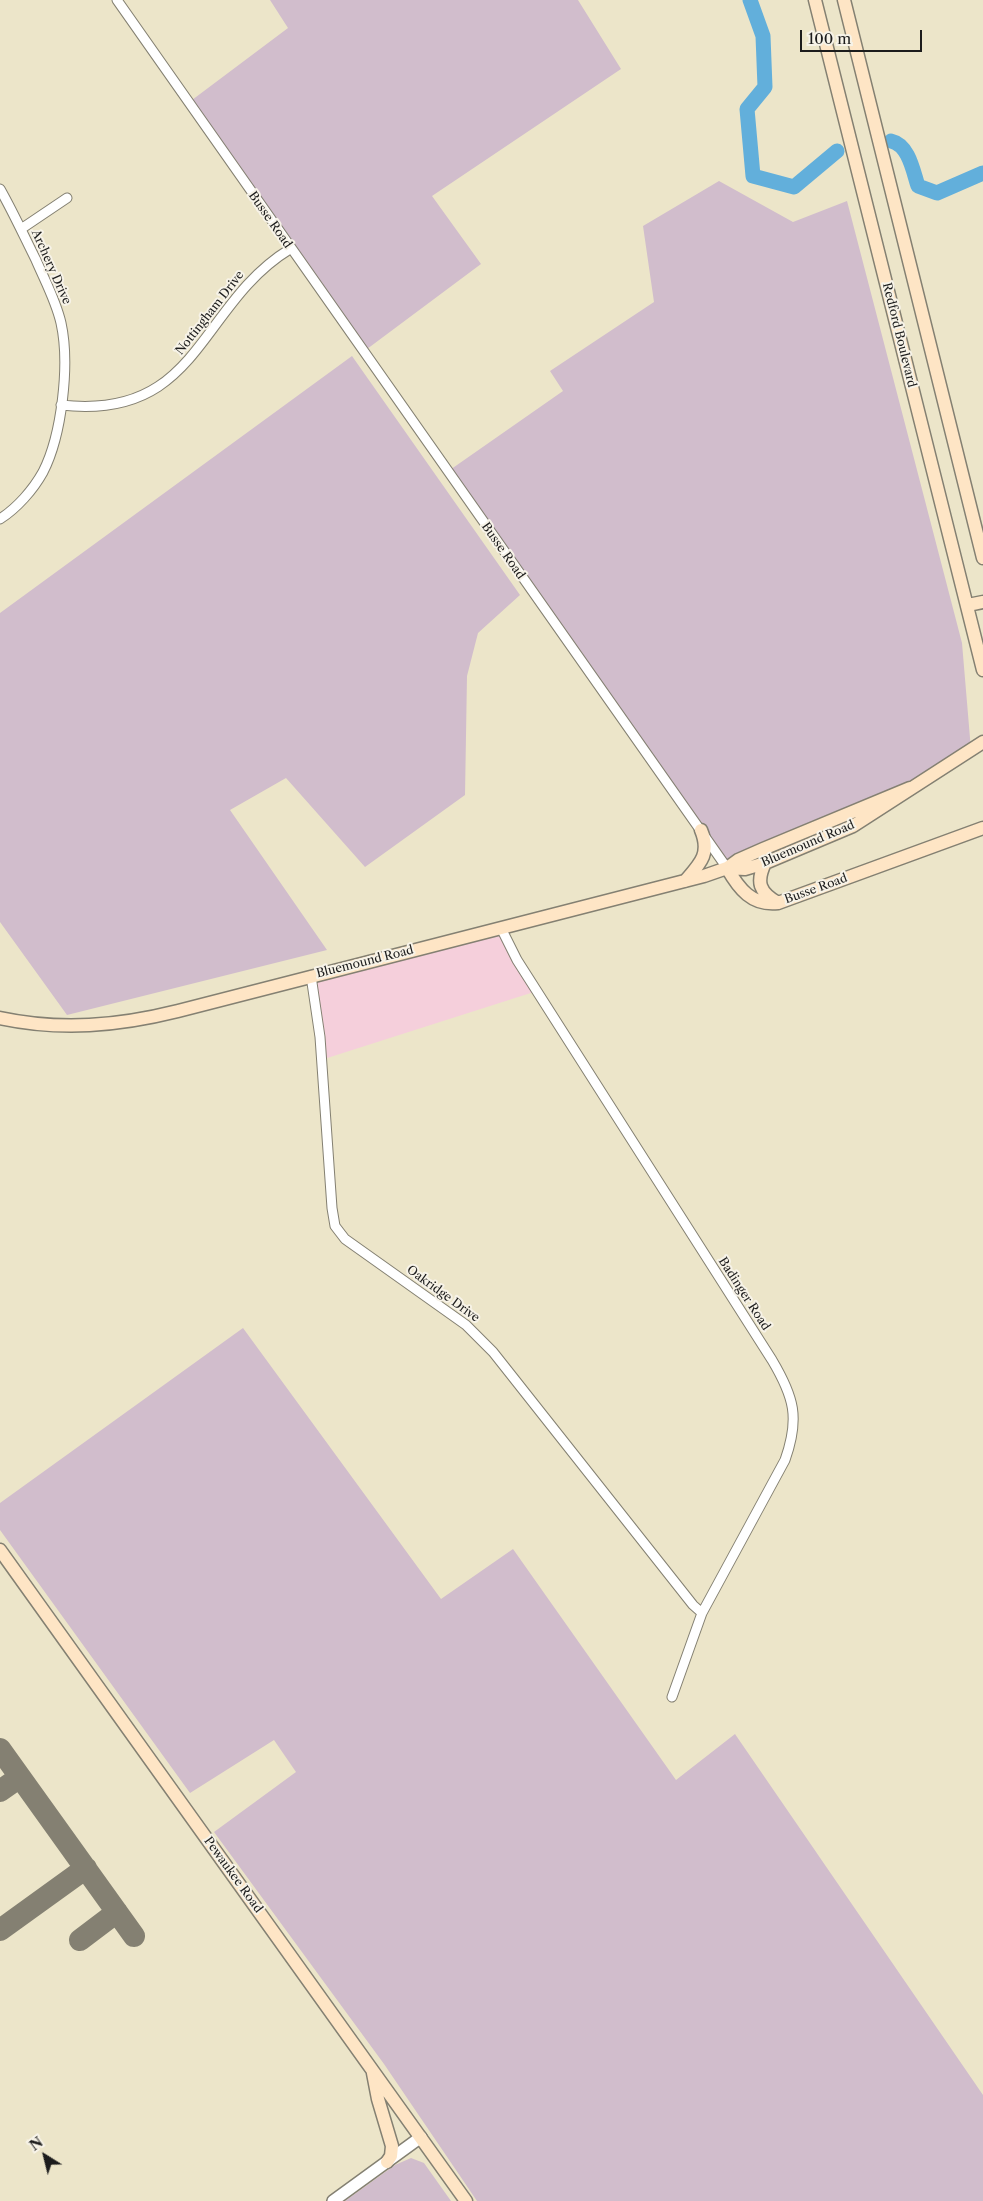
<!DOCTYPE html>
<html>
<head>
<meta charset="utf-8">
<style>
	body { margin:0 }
	#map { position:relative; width:983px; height:2201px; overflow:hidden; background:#ece5c9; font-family:"Libre Caslon Text",serif }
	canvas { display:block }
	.north { position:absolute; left:20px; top:2131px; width:50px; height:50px; -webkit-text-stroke:4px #f7f3e8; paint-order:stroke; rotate:324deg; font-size:14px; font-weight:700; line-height:20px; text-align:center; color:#1c1c1c }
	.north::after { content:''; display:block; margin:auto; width:18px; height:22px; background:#1c1c1c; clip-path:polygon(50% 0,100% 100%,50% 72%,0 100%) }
	.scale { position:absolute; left:800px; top:30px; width:122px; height:22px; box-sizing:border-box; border:2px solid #1c1c1c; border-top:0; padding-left:6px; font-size:15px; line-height:18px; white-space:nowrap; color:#1c1c1c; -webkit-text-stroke:4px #f7f3e8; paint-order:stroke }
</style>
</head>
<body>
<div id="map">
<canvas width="983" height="2201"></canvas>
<div class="north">N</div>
<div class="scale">100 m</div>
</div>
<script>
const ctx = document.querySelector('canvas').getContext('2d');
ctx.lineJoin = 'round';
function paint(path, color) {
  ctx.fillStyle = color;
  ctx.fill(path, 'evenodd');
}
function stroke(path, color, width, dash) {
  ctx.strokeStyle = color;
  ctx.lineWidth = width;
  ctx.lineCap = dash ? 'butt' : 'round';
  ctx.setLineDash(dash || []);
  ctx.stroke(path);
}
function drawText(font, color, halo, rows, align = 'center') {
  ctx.font = font + ' "Libre Caslon Text",serif';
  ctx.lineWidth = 4;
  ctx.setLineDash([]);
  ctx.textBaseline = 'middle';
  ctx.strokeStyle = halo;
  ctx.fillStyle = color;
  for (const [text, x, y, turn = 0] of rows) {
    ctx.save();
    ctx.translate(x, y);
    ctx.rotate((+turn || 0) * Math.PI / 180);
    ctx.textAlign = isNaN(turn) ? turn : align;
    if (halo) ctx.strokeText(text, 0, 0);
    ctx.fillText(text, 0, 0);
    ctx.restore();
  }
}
paint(new Path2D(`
	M 501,928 L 537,991 L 321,1060 L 311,976 Z`), '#f5cfdb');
paint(new Path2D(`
	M 270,0 L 578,0 L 621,69 L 432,196 L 481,264 L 363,352 L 188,103 L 288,28 Z
	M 719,181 L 793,222 L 847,201 L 962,643 L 971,750 L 945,767 L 727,868 L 447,472 L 563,391 L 550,371 L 654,302 L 643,226 Z
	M 352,356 L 520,595 L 478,633 L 467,676 L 465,795 L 365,867 L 286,778 L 230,810 L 327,950 L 67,1015 L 0,922 L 0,613 Z
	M 243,1328 L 441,1599 L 513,1549 L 676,1780 L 735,1734 L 983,2095 L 983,2201 L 477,2201 L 384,2064 L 214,1832 L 296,1772 L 274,1740 L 190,1793 L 0,1530 L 0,1503 Z
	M 411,2158 L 424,2163 L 451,2201 L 345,2201 L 395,2165 Z`), '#d1bdcc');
stroke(new Path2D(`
	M 750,0 L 763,36 L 765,87 L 747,109 L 753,176 L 794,187 L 837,151
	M 891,141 C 909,145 913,171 918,186 L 937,193 L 983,173`), '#62afdb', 15);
stroke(new Path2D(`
	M 0,1749 L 134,1936
	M 0,1791 L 20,1777
	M 0,1930 L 86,1868
	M 80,1940 L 117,1912`), '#848072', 22);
const minor = new Path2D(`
	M 117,0 L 727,868
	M 0,189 C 13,212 24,236 36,260 C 45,281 56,301 61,323 C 70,364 62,435 43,472 C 33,490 17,508 0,519
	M 21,229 L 67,198
	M 61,405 C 200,421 198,305 290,249
	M 501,928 L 517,960 L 772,1360 C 794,1397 800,1418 785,1460 L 702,1613 L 672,1697
	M 311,976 L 320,1037 L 332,1208 L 335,1226 L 345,1239 L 466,1325 L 493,1352 L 693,1605 L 702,1613`);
const tertiary = new Path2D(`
	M 333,2201 L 421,2137`);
const secondary = new Path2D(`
	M 815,0 L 983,670
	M 844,0 L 983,558
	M 968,605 L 983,602
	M 765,863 C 756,882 759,892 778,903
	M 727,868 L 745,869 L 765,863 L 853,826 L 983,742
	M 727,868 C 739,889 752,906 778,903 L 983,828
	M 685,881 C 700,864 711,854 701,830
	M 0,1018 C 61,1031 118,1026 178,1011 L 704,876 L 727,868 L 738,860 L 763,849 L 910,788
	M 0,1550 L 466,2201
	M 373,2073 L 378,2099 L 392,2146 L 391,2156 L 387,2162`);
stroke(minor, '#848072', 11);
stroke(tertiary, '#848072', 14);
stroke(secondary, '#848072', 15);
stroke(minor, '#fff', 9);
stroke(tertiary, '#fff', 11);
stroke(secondary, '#fee5c5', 12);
drawText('12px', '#1c1c1c', '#f7f3e8', [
	["Busse Road",270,220,55],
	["Archery Drive",51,267,66],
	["Nottingham Drive",210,313,-52],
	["Redford Boulevard",899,335,76],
	["Busse Road",503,551,55],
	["Bluemound Road",808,844,-23],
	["Busse Road",816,889,-20],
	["Bluemound Road",365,962,-14],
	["Oakridge Drive",443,1294,36],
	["Badinger Road",744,1294,57],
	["Pewaukee Road",233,1875,54]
]);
</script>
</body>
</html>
